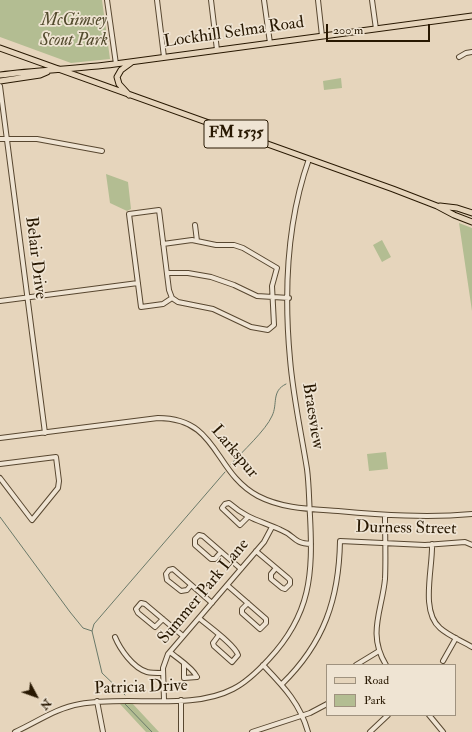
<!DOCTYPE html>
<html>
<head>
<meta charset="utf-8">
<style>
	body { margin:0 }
	#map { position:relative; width:472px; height:732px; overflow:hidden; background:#e6d5bc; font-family:"IM FELL Double Pica",serif }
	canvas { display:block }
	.legend { position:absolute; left:326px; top:664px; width:130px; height:52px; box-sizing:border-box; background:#efe4d3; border:1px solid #9f927f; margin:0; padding:5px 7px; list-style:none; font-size:12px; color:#281802 }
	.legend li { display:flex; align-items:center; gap:8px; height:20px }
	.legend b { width:20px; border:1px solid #9f927f }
	.north { position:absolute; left:16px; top:676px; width:40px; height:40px; -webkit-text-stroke:3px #efe4d3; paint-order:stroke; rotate:131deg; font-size:11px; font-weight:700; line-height:16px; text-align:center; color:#281802 }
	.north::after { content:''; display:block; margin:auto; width:14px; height:18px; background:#281802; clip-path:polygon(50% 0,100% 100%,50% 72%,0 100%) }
	.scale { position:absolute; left:326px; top:24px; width:104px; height:18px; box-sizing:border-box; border:2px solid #281802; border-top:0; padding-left:5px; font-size:12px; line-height:14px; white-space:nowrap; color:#281802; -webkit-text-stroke:3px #efe4d3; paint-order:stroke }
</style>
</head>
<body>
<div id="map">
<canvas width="472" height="732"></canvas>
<ul class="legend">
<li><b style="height:5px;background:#e6d5bc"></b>Road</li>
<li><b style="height:11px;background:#b3bd92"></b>Park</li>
</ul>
<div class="north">N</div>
<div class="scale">200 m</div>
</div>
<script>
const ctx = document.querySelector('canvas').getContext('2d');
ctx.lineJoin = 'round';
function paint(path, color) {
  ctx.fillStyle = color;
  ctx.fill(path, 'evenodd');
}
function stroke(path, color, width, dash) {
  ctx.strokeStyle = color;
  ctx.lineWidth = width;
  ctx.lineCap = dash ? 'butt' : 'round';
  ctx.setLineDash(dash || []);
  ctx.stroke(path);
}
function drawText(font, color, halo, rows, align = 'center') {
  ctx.font = font + ' "IM FELL Double Pica",serif';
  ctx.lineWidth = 3.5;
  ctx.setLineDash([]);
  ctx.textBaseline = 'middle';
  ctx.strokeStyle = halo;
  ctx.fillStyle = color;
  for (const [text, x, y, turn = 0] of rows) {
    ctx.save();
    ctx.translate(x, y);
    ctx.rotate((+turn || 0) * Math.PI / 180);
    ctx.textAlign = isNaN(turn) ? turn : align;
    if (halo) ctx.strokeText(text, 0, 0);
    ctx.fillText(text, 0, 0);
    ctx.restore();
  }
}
paint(new Path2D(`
	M 0,0 L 102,0 L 110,59 L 71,63 L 0,37 Z
	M 341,78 L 342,88 L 324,90 L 323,81 Z
	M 106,174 L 128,182 L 131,209 L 127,211 L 110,203 Z
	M 459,223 L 472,228 L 472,311 Z
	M 382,240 L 391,257 L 382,262 L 373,245 Z
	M 386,452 L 388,469 L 369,471 L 367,454 Z
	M 132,703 L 159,732 L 146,732 L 120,704 Z`), '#b3bd92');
stroke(new Path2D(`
	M 231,464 C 242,452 266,430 272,416 C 278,404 271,391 286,384
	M 0,517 L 70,612 L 83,628 L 92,631
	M 125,695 L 102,673 L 92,631 L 94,624 L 225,472
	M 125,704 L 152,732`), '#6a7969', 1);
const minor = new Path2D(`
	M 107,0 L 116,64
	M 157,0 L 164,57
	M 211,0 L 217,50
	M 264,0 L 270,43
	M 318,0 L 322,36
	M 372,0 L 376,29
	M 459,57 L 466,53 L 472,52
	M 0,86 L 45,433
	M 0,139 L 37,139 L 102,151
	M 195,225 L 197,241
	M 163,244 L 192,240 L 216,245 L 234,245 L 243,248 L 277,268 L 272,286 L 274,325 L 268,330 L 251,327 L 213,309 L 178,302 L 172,298 L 169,290 L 159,210 L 129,214 L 141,307 L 163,304 L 172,298
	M 167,273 L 188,273 L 211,277 L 234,285 L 257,296 L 289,298
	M 0,301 L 138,283
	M 0,438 L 158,418 C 219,418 213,472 258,496 C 283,509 311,509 338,511 C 383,515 427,518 472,514
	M 0,464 L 56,457 L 59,481 L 58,488 L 32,520 L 0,478
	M 385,515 C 385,536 386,558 385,579 C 382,611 367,634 386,665
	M 248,517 L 240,525 L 222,508 L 225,504 L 229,503 C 249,520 259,520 281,530 C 296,536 292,543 311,544
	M 432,544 C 433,568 420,611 440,628 C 449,636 462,641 472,647
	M 256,551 L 288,578 L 290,580 L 290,584 L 285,589 L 282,588 L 271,579 L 271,574 L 276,568
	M 221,552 L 215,559 L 211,559 L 195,545 L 195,539 L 199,535 L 203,536 L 241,569
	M 191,585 L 187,590 L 181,591 L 167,580 L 166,574 L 169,570 L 173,569 L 212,603
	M 227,585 L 266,619 L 266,623 L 260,629 L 242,613 L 242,609 L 248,603
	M 199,618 C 208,626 235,645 238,655 L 232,662 L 214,646 L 213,643 L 219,635
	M 163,619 L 155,627 L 138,613 L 136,609 L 141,603 L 145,604 L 183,636
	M 115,637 C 120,649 133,668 147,672 C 151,673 158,673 163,673
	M 170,652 C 178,659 192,667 197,677 L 184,678 L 184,664
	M 443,661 L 456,638
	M 263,665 C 283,686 300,703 308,732
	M 356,665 L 379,651
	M 282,684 C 324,643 339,599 340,541 L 425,545 L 465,542 L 472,545
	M 164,700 L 163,668 L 168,654 L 264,542 L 272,527
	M 181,700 L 181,732
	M 97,701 L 103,732
	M 429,715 L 443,732
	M 15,732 C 37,722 56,708 80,704 C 128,695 191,711 233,689 C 247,682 258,671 269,659 C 311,614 313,574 310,516 C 309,500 309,484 307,469 C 301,432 293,396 290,359 C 284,294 287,221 309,159
	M 252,732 L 310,713 L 327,704
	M 370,732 L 388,715`);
const major = new Path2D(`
	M 0,48 L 393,189 L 437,206 L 454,215 L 472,222
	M 0,75 C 38,70 76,69 115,64 C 234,49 353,31 472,16
	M 0,81 L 40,75 L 47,72
	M 129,95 L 119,84 L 117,77 L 121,70 L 132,62
	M 440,206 L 457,208 L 472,213`);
stroke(minor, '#584730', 6);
stroke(major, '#281802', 7);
stroke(minor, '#efe4d3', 4);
stroke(major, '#e6d5bc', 5);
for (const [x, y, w] of [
	[236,134,64]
]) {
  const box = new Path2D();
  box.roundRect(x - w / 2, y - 14, w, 28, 3);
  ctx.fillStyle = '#efe4d3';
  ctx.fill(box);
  stroke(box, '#281802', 1);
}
drawText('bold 16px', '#281802', null, [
	["FM 1535",236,134]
]);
drawText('italic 17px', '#524a2d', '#efe4d3', [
	["McGimsey",74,21],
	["Scout Park",74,41]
]);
drawText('17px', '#281802', '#efe4d3', [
	["Lockhill Selma Road",234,33,-8],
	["Belair Drive",35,258,83],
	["Braesview",312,416,81],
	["Larkspur",234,452,50],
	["Durness Street",406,529,1],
	["Summer Park Lane",204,592,-50],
	["Patricia Drive",141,688,-2]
]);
</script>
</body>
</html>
